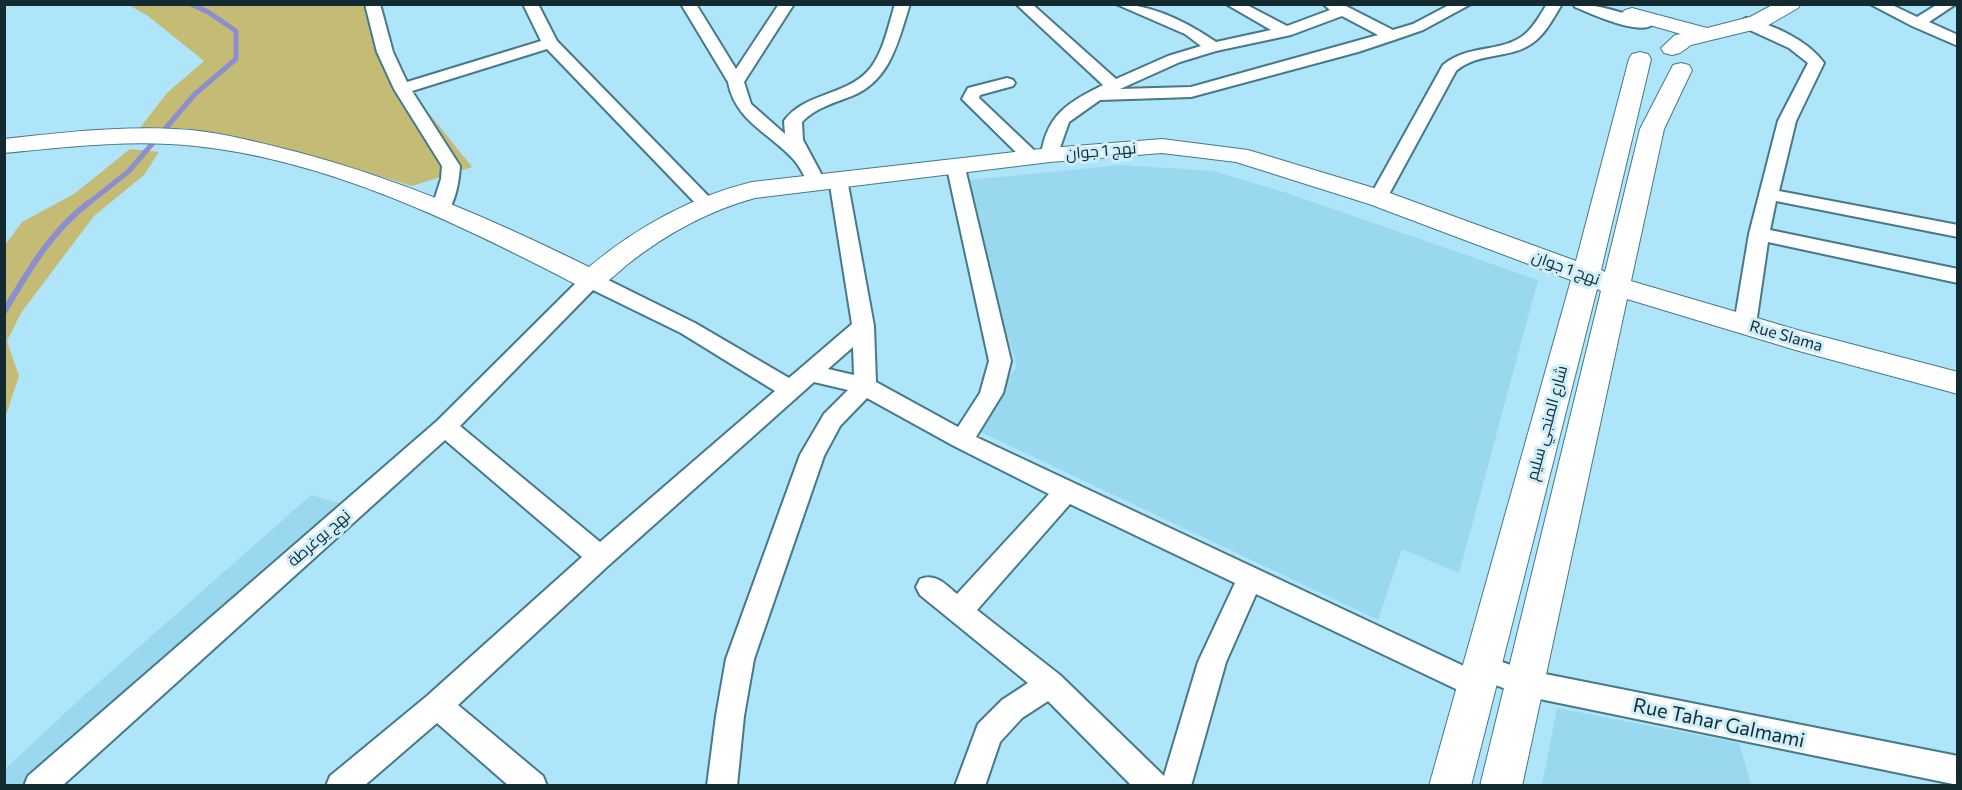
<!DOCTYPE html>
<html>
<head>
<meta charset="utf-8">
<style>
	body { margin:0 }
	#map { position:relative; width:1962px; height:790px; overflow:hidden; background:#aee5f8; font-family:Commissioner,sans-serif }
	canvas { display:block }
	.frame { position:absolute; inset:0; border:6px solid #142a31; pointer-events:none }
</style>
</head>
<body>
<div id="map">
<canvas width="1962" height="790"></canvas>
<div class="frame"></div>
</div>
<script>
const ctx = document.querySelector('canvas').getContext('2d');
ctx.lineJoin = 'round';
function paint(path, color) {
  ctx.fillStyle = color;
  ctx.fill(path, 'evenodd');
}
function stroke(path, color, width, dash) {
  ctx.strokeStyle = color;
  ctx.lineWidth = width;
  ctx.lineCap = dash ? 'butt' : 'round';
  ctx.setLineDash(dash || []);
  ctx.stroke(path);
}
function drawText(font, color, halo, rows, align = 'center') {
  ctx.font = font + ' Commissioner,Cairo,sans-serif';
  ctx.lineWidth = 6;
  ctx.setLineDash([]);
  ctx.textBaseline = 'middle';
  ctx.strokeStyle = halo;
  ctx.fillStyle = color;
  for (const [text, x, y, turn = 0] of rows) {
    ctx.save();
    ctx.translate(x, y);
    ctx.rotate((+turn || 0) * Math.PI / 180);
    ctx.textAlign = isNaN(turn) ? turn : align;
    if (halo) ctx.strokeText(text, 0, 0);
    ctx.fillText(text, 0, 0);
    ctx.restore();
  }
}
paint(new Path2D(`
	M 1122,165 L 1213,171 L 1284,192 L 1538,280 L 1459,573 L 1402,549 L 1378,620 L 968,426 L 1017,367 L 959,181 Z
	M 311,495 L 350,506 L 48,785 L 5,786 L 5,769 L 79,700 Z
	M 1557,708 L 1739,743 L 1751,785 L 1542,785 Z`), '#99d8ef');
paint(new Path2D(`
	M 129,5 L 380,5 L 396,63 L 411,91 L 472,167 L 412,186 L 321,158 L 224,134 L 185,128 L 139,129 L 167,93 L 204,61 L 148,16 Z
	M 130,149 L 159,152 L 144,175 L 94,216 L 21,313 L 7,341 L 19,376 L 5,418 L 5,245 L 22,222 L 74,194 Z`), '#c4bb75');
stroke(new Path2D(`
	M 86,205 L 128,172 L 195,94 L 236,59 L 236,31 L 208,12 L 191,4`), '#8c8ece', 5);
stroke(new Path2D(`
	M 4,312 C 29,270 49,234 88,203`), '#8c8ece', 6);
const street = new Path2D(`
	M 365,4 L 380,4 L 393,52 L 407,82 L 541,41 L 523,4 L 538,4 L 557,41 L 716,204 L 714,208 L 700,208 L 547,49 L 412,91 L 460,166 C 459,181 456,199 448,211 L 434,211 L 432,207 L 441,179 L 442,166 L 394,89 L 377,52 Z
	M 681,4 L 696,4 L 736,69 L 779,4 L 794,4 L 744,82 L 751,104 L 785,134 L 784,121 C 804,93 844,96 867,72 C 883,55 888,27 895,4 L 910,4 C 898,41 891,80 852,96 C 834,103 815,108 802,122 L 803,140 L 825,181 L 822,185 L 810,185 C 804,177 801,168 794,160 C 770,133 735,121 728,82 Z
	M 1016,4 L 1032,4 L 1116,79 L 1168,56 L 1201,46 L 1185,34 L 1116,4 C 1151,4 1187,22 1216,42 L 1271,30 L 1226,4 L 1245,4 L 1287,26 L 1330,10 L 1323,4 L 1342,4 L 1393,30 L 1413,24 L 1451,4 L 1471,4 L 1423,30 L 1397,39 L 1358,52 L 1191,97 L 1100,100 L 1069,122 L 1056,159 L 1044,159 L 1041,155 C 1047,114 1069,102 1103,85 ZM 1342,16 L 1378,35 L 1191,87 L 1120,89 L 1180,62 L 1216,51 L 1291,35 Z
	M 1547,4 L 1562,4 C 1554,17 1546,33 1534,42 C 1511,60 1479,51 1456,71 L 1387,198 L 1385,202 L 1371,202 L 1369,198 L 1443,65 C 1468,44 1501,53 1524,35 C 1534,27 1540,15 1547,4 Z
	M 1573,4 C 1600,4 1624,14 1650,21 L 1653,24 C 1641,37 1590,13 1575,7 Z
	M 1870,4 L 1890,4 L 1917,17 L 1938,4 L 1956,4 L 1929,22 L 1958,35 L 1958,46 L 1912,26 Z
	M 1746,18 C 1773,25 1808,40 1824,63 L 1796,121 L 1779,191 L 1958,225 L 1958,237 L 1776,201 L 1770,230 L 1958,269 L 1958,283 L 1768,242 L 1756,324 L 1752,329 L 1745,331 L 1738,329 L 1734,324 L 1749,234 L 1778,121 L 1808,63 L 1789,48 L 1741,26 L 1738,23 Z
	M 1007,78 L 1013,80 L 1015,83 L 1013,86 L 980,95 L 979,98 L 1038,154 L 1041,158 L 1038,162 L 1026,162 L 962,99 L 968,88 Z
	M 956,163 L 962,164 L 965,168 L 1011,361 L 1003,393 L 976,437 L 1468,668 L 1472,659 L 1482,655 L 1525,670 L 1958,756 L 1958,785 L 1525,696 L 1490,683 L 1491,686 L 1487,695 L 1477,699 L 1256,594 L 1226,662 L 1191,786 L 1132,786 L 1048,701 L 1022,718 L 1000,742 L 985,786 L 955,786 L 978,724 L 1002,700 L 1028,683 L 920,595 L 916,587 L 920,579 C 936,573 945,584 957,594 L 1049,494 L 954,446 L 867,398 L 840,426 L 824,456 L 754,659 L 744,716 L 737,786 L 707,786 L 716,716 L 726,659 L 800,455 L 824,414 L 848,390 L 814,382 L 609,565 L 458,705 L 543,776 L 547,786 L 509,786 L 437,723 L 364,786 L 326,786 L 330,776 L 427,696 L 582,557 L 445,440 L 62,786 L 24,786 L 28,776 L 437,421 L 584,275 L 591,273 L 598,275 L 695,323 L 789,378 L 852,324 L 829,179 L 832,175 L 844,175 L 847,179 L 874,326 L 876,382 L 958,427 L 980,393 L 989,361 L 947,168 L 950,164 ZM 593,290 L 681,333 L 775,391 L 600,542 L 460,426 ZM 853,347 L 854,375 L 828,369 ZM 1070,504 L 1235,583 L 1198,662 L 1164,776 L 1060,675 L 977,610 Z`);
const secondary = new Path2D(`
	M 1774,4 L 1801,4 L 1798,8 L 1765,27 L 1691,45 L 1680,53 L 1672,55 L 1664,53 L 1661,48 L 1675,35 L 1681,34 L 1625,18 L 1621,14 L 1625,10 L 1632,8 L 1707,28 L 1750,17 Z
	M 1640,52 L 1648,54 L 1651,59 L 1601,270 L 1605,272 L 1640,129 L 1673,65 L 1681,63 L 1689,65 L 1692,70 L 1664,129 L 1631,281 L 1801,331 L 1958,372 L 1958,394 L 1799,351 L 1627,299 L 1522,786 L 1480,786 L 1601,291 L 1597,289 L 1471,786 L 1429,786 L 1571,280 L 1369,204 L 1236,162 L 1162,153 L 1050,162 L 755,198 C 708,211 666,234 628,264 C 613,276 601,292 581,287 C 462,225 330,160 195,146 C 132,139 67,147 4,153 L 4,139 C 66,132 128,125 191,130 C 227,134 262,143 297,152 C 399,179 494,220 589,267 C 637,227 691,197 752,182 L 1050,148 L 1162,139 L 1248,150 L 1387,192 L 1576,261 L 1629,59 L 1632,54 Z`);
stroke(street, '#45798b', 4);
stroke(secondary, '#45798b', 2);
paint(street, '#fff');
paint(secondary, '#fff');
drawText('16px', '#142a31', '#ceeefa', [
	["نهج 1 جوان",1101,151,-5],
	["نهج 1 جوان",1566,268,20],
	["Rue Slama",1786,336,16],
	["شارع المنجي سليم",1547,423,-75],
	["نهج يوغرطة",319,538,-41]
]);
drawText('20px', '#142a31', '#ceeefa', [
	["Rue Tahar Galmami",1719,723,12]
]);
</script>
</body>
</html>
